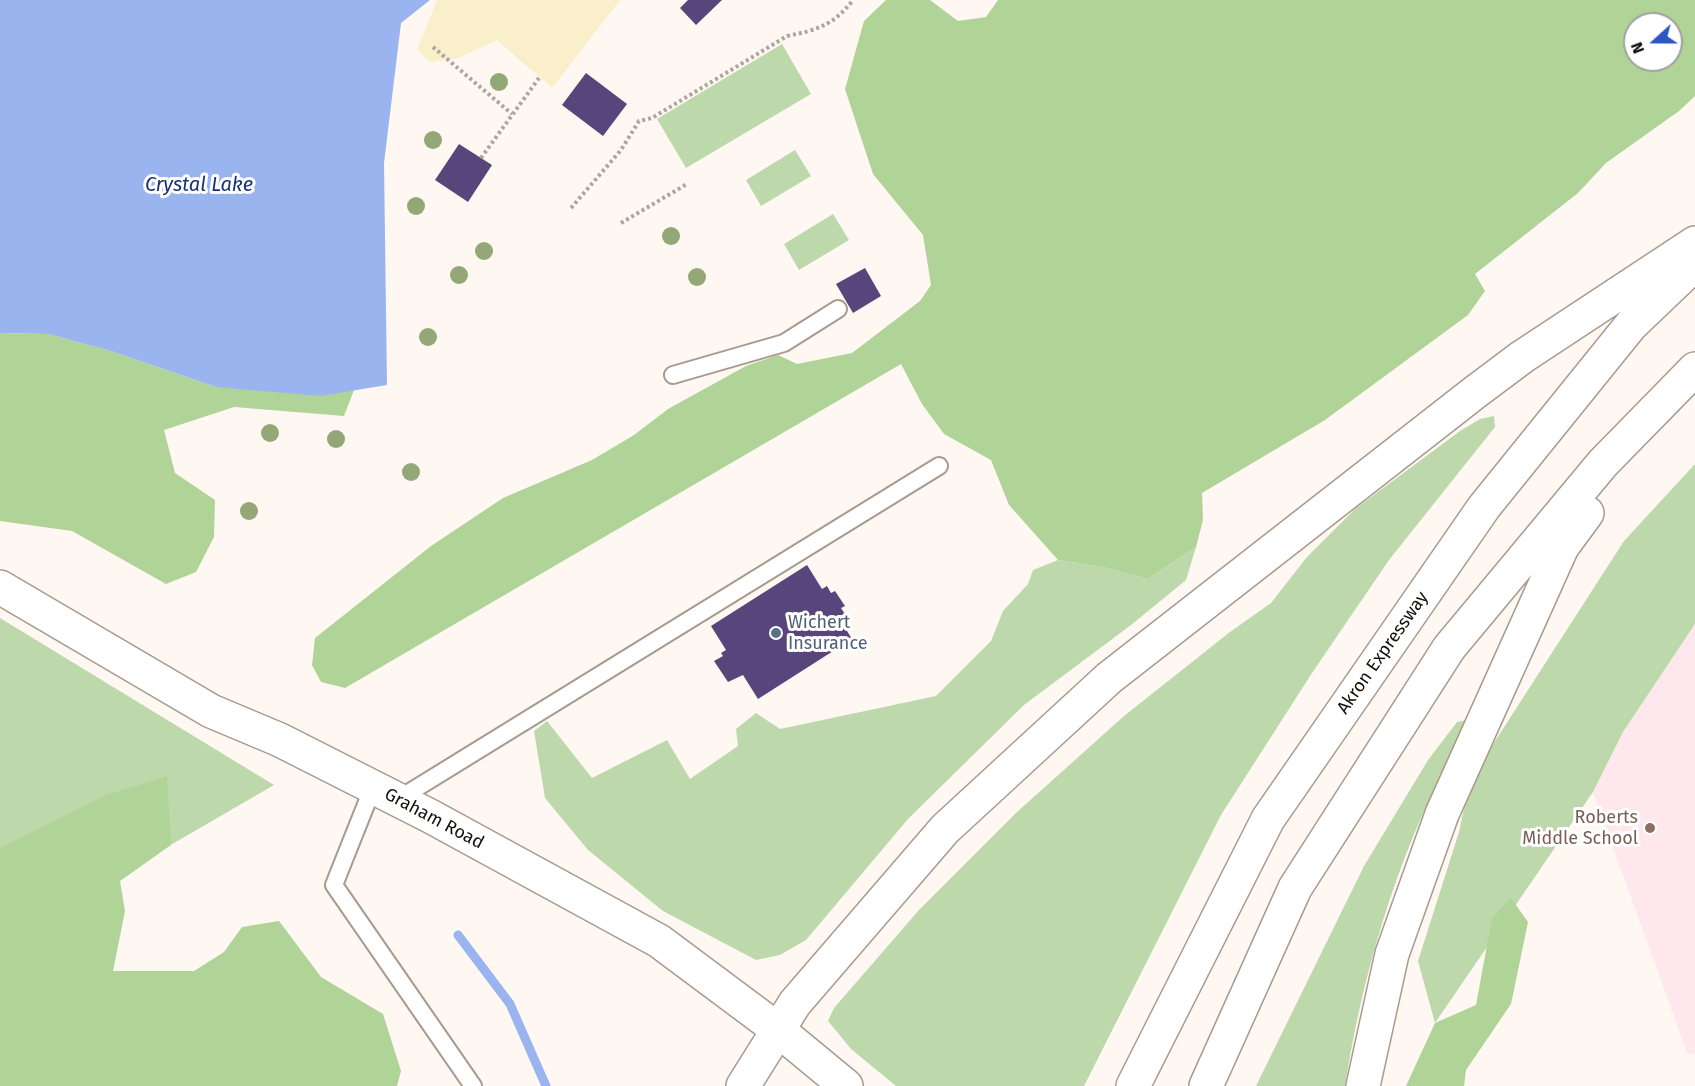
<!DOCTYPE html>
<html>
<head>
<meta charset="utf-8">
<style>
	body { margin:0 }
	#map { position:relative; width:1695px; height:1086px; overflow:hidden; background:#fef7f2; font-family:"Fira Sans",sans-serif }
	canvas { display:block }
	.north { position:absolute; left:1623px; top:12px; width:60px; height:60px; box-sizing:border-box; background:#fff; border:2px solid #a19f9d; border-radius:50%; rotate:249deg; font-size:16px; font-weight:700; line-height:24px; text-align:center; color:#140f0a }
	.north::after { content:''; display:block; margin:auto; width:21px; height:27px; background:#2a57c5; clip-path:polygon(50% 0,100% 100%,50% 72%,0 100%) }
</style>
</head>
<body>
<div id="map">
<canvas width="1695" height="1086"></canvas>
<div class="north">N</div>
</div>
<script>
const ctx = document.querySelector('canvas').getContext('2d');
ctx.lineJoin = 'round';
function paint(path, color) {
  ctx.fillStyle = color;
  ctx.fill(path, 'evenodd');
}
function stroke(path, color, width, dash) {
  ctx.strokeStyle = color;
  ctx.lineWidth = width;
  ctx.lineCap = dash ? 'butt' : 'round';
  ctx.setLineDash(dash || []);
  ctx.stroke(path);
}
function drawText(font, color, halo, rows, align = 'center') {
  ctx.font = font + ' "Fira Sans",sans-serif';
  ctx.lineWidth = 6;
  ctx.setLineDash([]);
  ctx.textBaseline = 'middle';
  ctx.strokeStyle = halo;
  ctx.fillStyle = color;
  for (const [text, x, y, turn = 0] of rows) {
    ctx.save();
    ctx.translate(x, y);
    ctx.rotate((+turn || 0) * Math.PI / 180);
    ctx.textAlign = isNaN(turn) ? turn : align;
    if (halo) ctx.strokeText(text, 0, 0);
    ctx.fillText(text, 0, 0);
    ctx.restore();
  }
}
paint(new Path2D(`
	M 1695,624 L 1695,1053 L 1688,1055 L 1593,792 L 1623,732 Z`), '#fee8ed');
paint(new Path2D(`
	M 782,44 L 811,94 L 686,168 L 657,119 Z
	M 795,150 L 811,176 L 761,206 L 746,180 Z
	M 833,214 L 849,240 L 799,270 L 784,244 Z
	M 1494,416 L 1495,427 L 1389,560 L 1312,673 L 1221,815 L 1084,1086 L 896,1086 L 851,1049 L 828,1021 L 834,1008 L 919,910 L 1017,812 L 1124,716 L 1230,632 L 1271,603 L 1307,557 L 1355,509 L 1460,431 L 1480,419 Z
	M 1695,464 L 1695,624 L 1623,732 L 1593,792 L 1435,1023 L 1418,961 L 1459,832 L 1470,780 L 1624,541 Z
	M 1196,547 L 1186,580 L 1131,625 L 1024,705 L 908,819 L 806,940 L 780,955 L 756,960 L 663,911 L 588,850 L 545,798 L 534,731 L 547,721 L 592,778 L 667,740 L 690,779 L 738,746 L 736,729 L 756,713 L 780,729 L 936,696 L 991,641 L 1003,611 L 1028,584 L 1033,570 L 1058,560 L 1103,567 L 1148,579 Z
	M 0,618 L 274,785 L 0,944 Z
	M 1467,720 L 1468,726 C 1403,836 1365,960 1345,1086 L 1256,1086 L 1364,866 L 1428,760 L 1457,722 Z`), '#bdd9ab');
paint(new Path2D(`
	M 886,0 L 930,0 L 958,21 L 986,17 L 998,0 L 1695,0 L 1695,96 L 1679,111 L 1606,163 L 1578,193 L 1475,274 L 1485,291 L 1468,315 L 1325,420 L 1202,493 L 1203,520 L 1196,547 L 1148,579 L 1103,567 L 1058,560 L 1009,505 L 991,460 L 944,434 L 922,404 L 901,364 L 345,688 L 321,682 L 312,665 L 315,638 L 431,546 L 503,498 L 592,460 L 634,435 L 668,409 L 746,366 L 778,355 L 797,364 L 852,353 L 920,301 L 931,285 L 923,235 L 873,174 L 845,89 L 864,21 ZM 1635,24 L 1671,24 L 1671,60 L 1635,60 Z
	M 0,333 L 48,334 L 111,351 L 216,387 L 354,390 L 344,416 L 234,407 L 164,430 L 175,473 L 215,500 L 214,537 L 196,572 L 166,584 L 72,531 L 0,521 Z
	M 167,776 L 171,845 L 120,881 L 125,911 L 113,971 L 194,971 L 224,952 L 242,927 L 279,921 L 321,977 L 383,1014 L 401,1071 L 397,1086 L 0,1086 L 0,848 L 106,795 Z
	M 1511,898 L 1528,922 L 1511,1004 L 1466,1070 L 1464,1086 L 1406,1086 L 1435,1023 L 1476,1005 L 1492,918 Z`), '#b0d398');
paint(new Path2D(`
	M 437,0 L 620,0 L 552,88 L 497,40 L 459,58 L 430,62 L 417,50 Z`), '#f9efca');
paint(new Path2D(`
	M 0,0 L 430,0 L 401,23 L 384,163 L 387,385 L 320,396 L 216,387 L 111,351 L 48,334 L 0,333 Z`), '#99b4ee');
stroke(new Path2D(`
	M 458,935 L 510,1004 L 546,1086`), '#99b4ee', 9);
paint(new Path2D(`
	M 688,0 L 722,0 L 696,25 L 680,8 Z
	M 586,73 L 627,104 L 603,136 L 562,105 Z
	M 459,144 L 492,165 L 468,202 L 435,180 Z
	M 865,268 L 881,296 L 853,313 L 836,284 Z
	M 807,565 L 822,589 L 827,586 L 831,593 L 835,591 L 845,606 L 841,608 L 845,614 L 839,618 L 852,639 L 758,699 L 743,675 L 728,682 L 714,661 L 723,656 L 721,653 L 726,650 L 711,626 Z`), '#58457b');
const lane = new Path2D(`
	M 673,375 L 784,343 L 838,309
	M 373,787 L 334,885 L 473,1086
	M 397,800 L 939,466`);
const secondary = new Path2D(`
	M 0,587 L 211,711 L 280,740 L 430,816 L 659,941 L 777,1029 L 846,1086`);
const highway = new Path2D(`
	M 743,1086 L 795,1003 L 945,829 L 1109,678 L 1474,393 L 1522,357 L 1695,243
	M 1133,1086 L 1268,819 L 1484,507 L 1631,325 L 1695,264
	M 1206,1086 L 1295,888 L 1449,648 L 1603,463 L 1695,369
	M 1363,1086 L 1392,954 L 1442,814 L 1562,547 L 1587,513`);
stroke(lane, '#a99a8e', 20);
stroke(secondary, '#a99a8e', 36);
stroke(highway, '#a99a8e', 36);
stroke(new Path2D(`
	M 433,47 L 512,114
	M 481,158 L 539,78
	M 571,208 L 621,150 L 639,121 L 652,118 L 787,36 C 817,30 834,25 853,0
	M 621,223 L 687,184`), '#aca6a1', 4, [3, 3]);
stroke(lane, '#fff', 16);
stroke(secondary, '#fff', 33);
stroke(highway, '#fff', 33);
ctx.fillStyle = '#93a777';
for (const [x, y] of [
	[499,82],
	[433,140],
	[416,206],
	[671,236],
	[484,251],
	[459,275],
	[697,277],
	[428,337],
	[270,433],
	[336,439],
	[411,472],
	[249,511]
]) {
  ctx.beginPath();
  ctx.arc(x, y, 9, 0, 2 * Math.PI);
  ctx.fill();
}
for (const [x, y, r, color] of [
	[776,633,6,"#5c6f8a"],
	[1650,828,6,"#8d6e63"]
]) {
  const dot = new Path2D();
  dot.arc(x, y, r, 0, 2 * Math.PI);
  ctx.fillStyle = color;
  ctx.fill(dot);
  stroke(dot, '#fff', 2);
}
drawText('18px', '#4e5e75', '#fff', [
	["Wichert",788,623],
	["Insurance",788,644]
], 'left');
drawText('18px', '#140f0a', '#fff', [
	["Akron Expressway",1383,653,-55],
	["Graham Road",434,819,28]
]);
drawText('18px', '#785e54', '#fff', [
	["Roberts",1638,818],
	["Middle School",1638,839]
], 'right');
drawText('italic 20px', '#193375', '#fff', [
	["Crystal Lake",199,185]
]);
</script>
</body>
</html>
